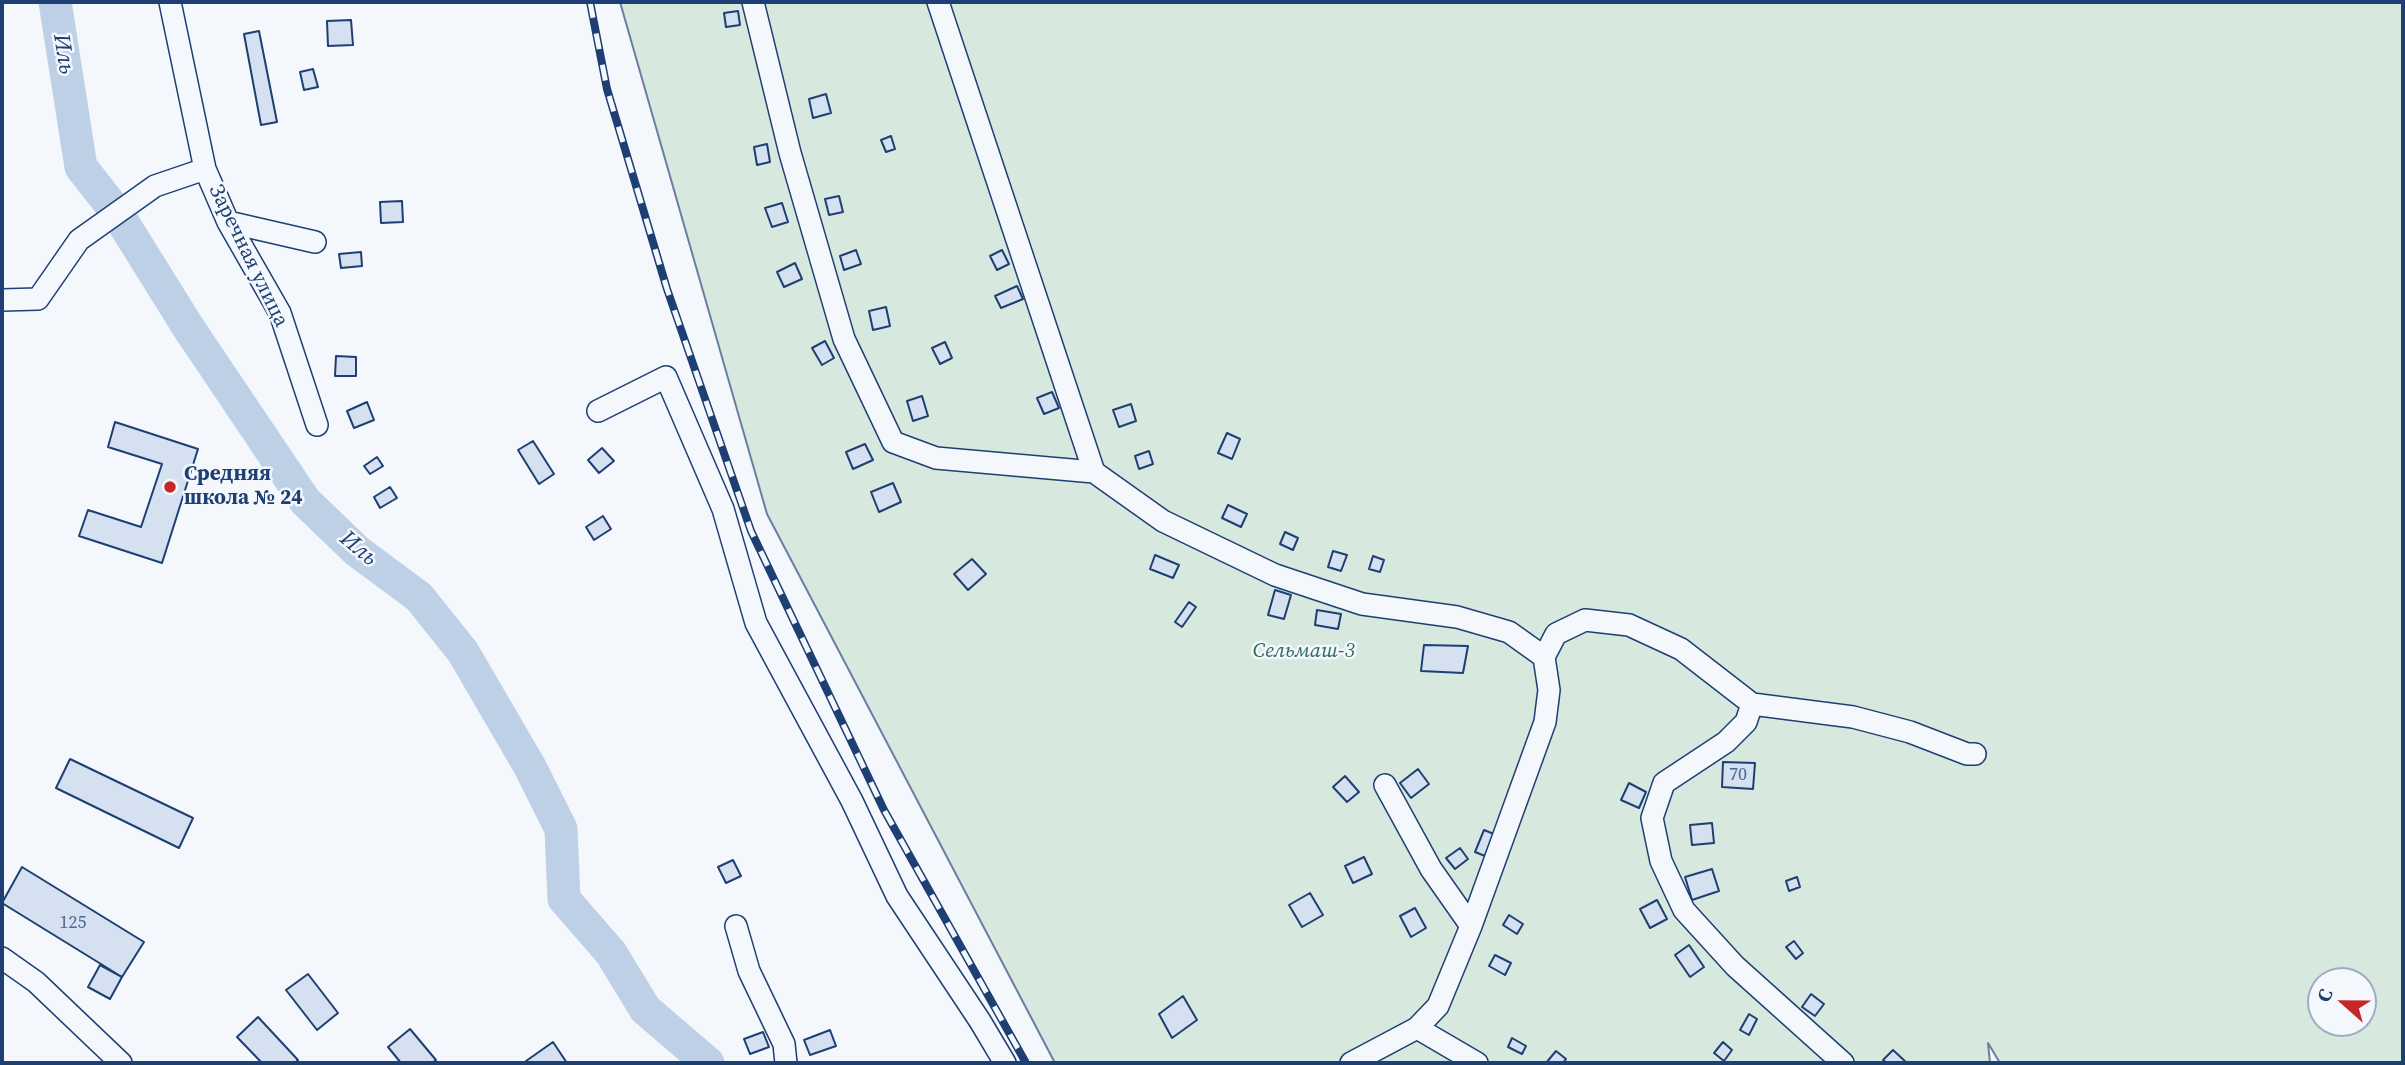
<!DOCTYPE html>
<html>
<head>
<meta charset="utf-8">
<style>
	body { margin:0 }
	#map { position:relative; width:2405px; height:1065px; overflow:hidden; background:#f4f7fb; font-family:"Source Serif 4",serif }
	canvas { display:block }
	.frame { position:absolute; inset:0; border:4px solid #1d3f73; pointer-events:none }
	.north { position:absolute; left:2307px; top:967px; width:70px; height:70px; box-sizing:border-box; background:#f4f7fb; border:2px solid #9eadc5; border-radius:50%; rotate:291deg; font-size:19px; font-weight:700; line-height:28px; text-align:center; color:#1d3f73 }
	.north::after { content:''; display:block; margin:auto; width:24px; height:32px; background:#c62828; clip-path:polygon(50% 0,100% 100%,50% 72%,0 100%) }
</style>
</head>
<body>
<div id="map">
<canvas width="2405" height="1065"></canvas>
<div class="frame"></div>
<div class="north">С</div>
</div>
<script>
const ctx = document.querySelector('canvas').getContext('2d');
ctx.lineJoin = 'round';
function paint(path, color) {
  ctx.fillStyle = color;
  ctx.fill(path, 'evenodd');
}
function stroke(path, color, width, dash) {
  ctx.strokeStyle = color;
  ctx.lineWidth = width;
  ctx.lineCap = dash ? 'butt' : 'round';
  ctx.setLineDash(dash || []);
  ctx.stroke(path);
}
function drawText(font, color, halo, rows, align = 'center') {
  ctx.font = font + ' "Source Serif 4",serif';
  ctx.lineWidth = 5;
  ctx.setLineDash([]);
  ctx.textBaseline = 'middle';
  ctx.strokeStyle = halo;
  ctx.fillStyle = color;
  for (const [text, x, y, turn = 0] of rows) {
    ctx.save();
    ctx.translate(x, y);
    ctx.rotate((+turn || 0) * Math.PI / 180);
    ctx.textAlign = isNaN(turn) ? turn : align;
    if (halo) ctx.strokeText(text, 0, 0);
    ctx.fillText(text, 0, 0);
    ctx.restore();
  }
}
const green = new Path2D(`
	M 620,2 L 2403,2 L 2403,1063 L 2000,1063 L 1988,1043 L 1990,1063 L 1055,1063 L 767,514 ZM 2321,981 L 2363,981 L 2363,1023 L 2321,1023 Z`);
paint(green, '#d7e8df');
stroke(green, '#687fa3', 2);
stroke(new Path2D(`
	M 55,2 L 81,167 L 117,213 L 188,327 L 305,501 L 357,551 L 419,597 L 463,652 L 530,767 L 561,829 L 564,899 L 611,953 L 645,1009 L 708,1063`), '#bed0e5', 33);
const building = new Path2D(`
	M 738,11 L 740,25 L 726,27 L 724,13 Z
	M 351,20 L 353,45 L 328,46 L 327,21 Z
	M 259,31 L 277,122 L 261,125 L 244,34 Z
	M 313,69 L 318,87 L 304,90 L 300,72 Z
	M 826,94 L 831,113 L 813,118 L 809,99 Z
	M 891,136 L 895,149 L 886,152 L 881,140 Z
	M 767,144 L 770,162 L 757,165 L 754,147 Z
	M 839,196 L 843,212 L 829,215 L 825,199 Z
	M 402,201 L 403,222 L 381,223 L 380,202 Z
	M 782,203 L 788,222 L 772,227 L 765,208 Z
	M 856,250 L 861,264 L 844,270 L 840,256 Z
	M 1002,250 L 1009,264 L 997,270 L 990,256 Z
	M 361,252 L 362,266 L 341,268 L 339,254 Z
	M 795,263 L 802,279 L 784,287 L 777,272 Z
	M 1017,286 L 1023,299 L 1001,308 L 995,296 Z
	M 886,307 L 890,326 L 873,330 L 869,311 Z
	M 825,341 L 834,358 L 822,365 L 812,348 Z
	M 945,342 L 952,358 L 940,364 L 932,348 Z
	M 336,356 L 356,357 L 356,376 L 335,376 Z
	M 1052,392 L 1059,408 L 1044,414 L 1037,398 Z
	M 922,396 L 928,416 L 913,421 L 907,401 Z
	M 367,402 L 374,420 L 354,428 L 347,411 Z
	M 1131,404 L 1136,421 L 1119,427 L 1113,410 Z
	M 115,422 L 198,449 L 162,563 L 79,536 L 88,510 L 141,527 L 162,464 L 108,447 Z
	M 1227,433 L 1240,439 L 1232,459 L 1218,453 Z
	M 533,441 L 554,474 L 539,484 L 518,450 Z
	M 865,444 L 873,460 L 853,469 L 846,452 Z
	M 602,448 L 614,461 L 599,473 L 588,460 Z
	M 1149,451 L 1153,464 L 1139,469 L 1135,456 Z
	M 377,457 L 383,466 L 370,474 L 364,466 Z
	M 893,483 L 901,502 L 879,512 L 871,492 Z
	M 390,487 L 397,498 L 380,508 L 374,497 Z
	M 1228,505 L 1247,514 L 1241,527 L 1222,518 Z
	M 603,516 L 611,529 L 594,540 L 586,527 Z
	M 1285,532 L 1298,538 L 1293,550 L 1280,544 Z
	M 1333,551 L 1347,555 L 1341,571 L 1328,567 Z
	M 1155,555 L 1179,565 L 1173,578 L 1150,569 Z
	M 1373,556 L 1384,560 L 1380,572 L 1369,569 Z
	M 972,559 L 986,574 L 968,590 L 954,574 Z
	M 1275,590 L 1291,595 L 1284,619 L 1268,615 Z
	M 1189,602 L 1196,607 L 1182,627 L 1175,622 Z
	M 1317,610 L 1341,614 L 1338,629 L 1315,625 Z
	M 1424,645 L 1468,646 L 1463,673 L 1421,671 Z
	M 70,759 L 193,818 L 179,848 L 56,788 Z
	M 1723,762 L 1755,763 L 1753,789 L 1722,787 Z
	M 1418,769 L 1429,784 L 1411,798 L 1400,783 Z
	M 1345,776 L 1359,792 L 1347,802 L 1333,787 Z
	M 1629,783 L 1646,792 L 1639,808 L 1621,800 Z
	M 1712,823 L 1714,843 L 1692,845 L 1690,825 Z
	M 1484,830 L 1494,834 L 1485,856 L 1475,852 Z
	M 1460,848 L 1468,859 L 1455,869 L 1446,858 Z
	M 1364,857 L 1372,874 L 1353,883 L 1345,866 Z
	M 733,860 L 741,876 L 726,883 L 718,867 Z
	M 22,867 L 144,942 L 122,977 L 2,903 Z
	M 1712,869 L 1719,891 L 1692,900 L 1685,877 Z
	M 1797,877 L 1800,887 L 1789,891 L 1786,881 Z
	M 1310,893 L 1323,915 L 1302,927 L 1289,905 Z
	M 1657,900 L 1667,919 L 1650,928 L 1640,909 Z
	M 1415,908 L 1426,928 L 1411,937 L 1400,916 Z
	M 1509,915 L 1523,924 L 1517,934 L 1503,925 Z
	M 1794,941 L 1803,953 L 1796,959 L 1786,947 Z
	M 1689,945 L 1704,967 L 1690,977 L 1675,955 Z
	M 1495,955 L 1511,963 L 1505,975 L 1489,966 Z
	M 100,965 L 122,977 L 110,999 L 88,987 Z
	M 308,974 L 338,1013 L 317,1030 L 286,990 Z
	M 1811,994 L 1824,1004 L 1815,1016 L 1802,1007 Z
	M 1183,996 L 1197,1020 L 1172,1038 L 1159,1014 Z
	M 1749,1014 L 1757,1019 L 1749,1035 L 1740,1030 Z
	M 258,1017 L 298,1060 L 295,1063 L 262,1063 L 237,1037 Z
	M 410,1029 L 436,1060 L 432,1063 L 401,1063 L 388,1047 Z
	M 830,1030 L 836,1046 L 810,1055 L 804,1040 Z
	M 763,1032 L 769,1047 L 750,1054 L 744,1039 Z
	M 1512,1038 L 1526,1046 L 1522,1054 L 1508,1047 Z
	M 553,1042 L 567,1063 L 528,1063 L 526,1061 Z
	M 1723,1042 L 1732,1050 L 1724,1061 L 1714,1053 Z
	M 1893,1050 L 1907,1063 L 1887,1063 L 1883,1060 Z
	M 1556,1051 L 1566,1059 L 1563,1063 L 1546,1063 Z`);
paint(building, '#d5e0f0');
stroke(building, '#1d3f73', 2);
const minor = new Path2D(`
	M 170,2 L 205,169 L 228,222 L 280,313 L 317,425
	M 753,2 L 790,153 L 844,339 L 893,442 L 936,458 L 1094,472
	M 938,2 L 1094,472 L 1163,521 L 1275,575 L 1362,604 L 1457,617 L 1509,632 L 1544,657
	M 228,222 L 315,242
	M 2,300 L 38,299 L 79,240 L 155,186 L 205,169
	M 598,411 L 666,377 L 723,509 L 756,623 L 852,801 L 897,896 L 980,1021 L 1005,1063
	M 1752,704 L 1746,722 L 1726,742 L 1664,783 L 1652,818 L 1661,861 L 1684,910 L 1735,966 L 1843,1063
	M 1385,785 L 1431,869 L 1471,926
	M 736,926 L 749,971 L 784,1044 L 786,1063
	M 2,958 L 36,982 L 121,1063
	M 1417,1028 L 1477,1063
	M 1351,1063 L 1417,1028 L 1438,1006 L 1471,926 L 1545,722 L 1549,690 L 1544,657 L 1556,634 L 1585,620 L 1629,625 L 1681,649 L 1752,704 L 1853,717 L 1910,732 L 1967,754 L 1975,754`);
stroke(minor, '#1d3f73', 24);
stroke(minor, '#f4f7fb', 21);
const rail = new Path2D(`
	M 590,2 L 607,89 L 667,289 L 751,531 L 884,810 L 1026,1063`);
stroke(rail, '#1d3f73', 8);
stroke(rail, '#f4f7fb', 5, [16]);
for (const [x, y, r, color] of [
	[170,487,7,"#c62828"]
]) {
  const dot = new Path2D();
  dot.arc(x, y, r, 0, 2 * Math.PI);
  ctx.fillStyle = color;
  ctx.fill(dot);
  stroke(dot, '#f4f7fb', 2.5);
}
drawText('18px', '#4b6792', null, [
	["70",1738,775],
	["125",73,923]
]);
drawText('21px', '#1d3f73', '#f4f7fb', [
	["Заречная улица",248,256,64]
]);
drawText('bold 21px', '#1d3f73', '#f4f7fb', [
	["Средняя",184,475],
	["школа № 24",184,499]
], 'left');
drawText('italic 21px', '#2c6c60', '#f4f7fb', [
	["Сельмаш-3",1304,652]
]);
drawText('italic 23px', '#1d3f73', '#f4f7fb', [
	["Иль",63,54,81],
	["Иль",358,549,40]
]);
</script>
</body>
</html>
